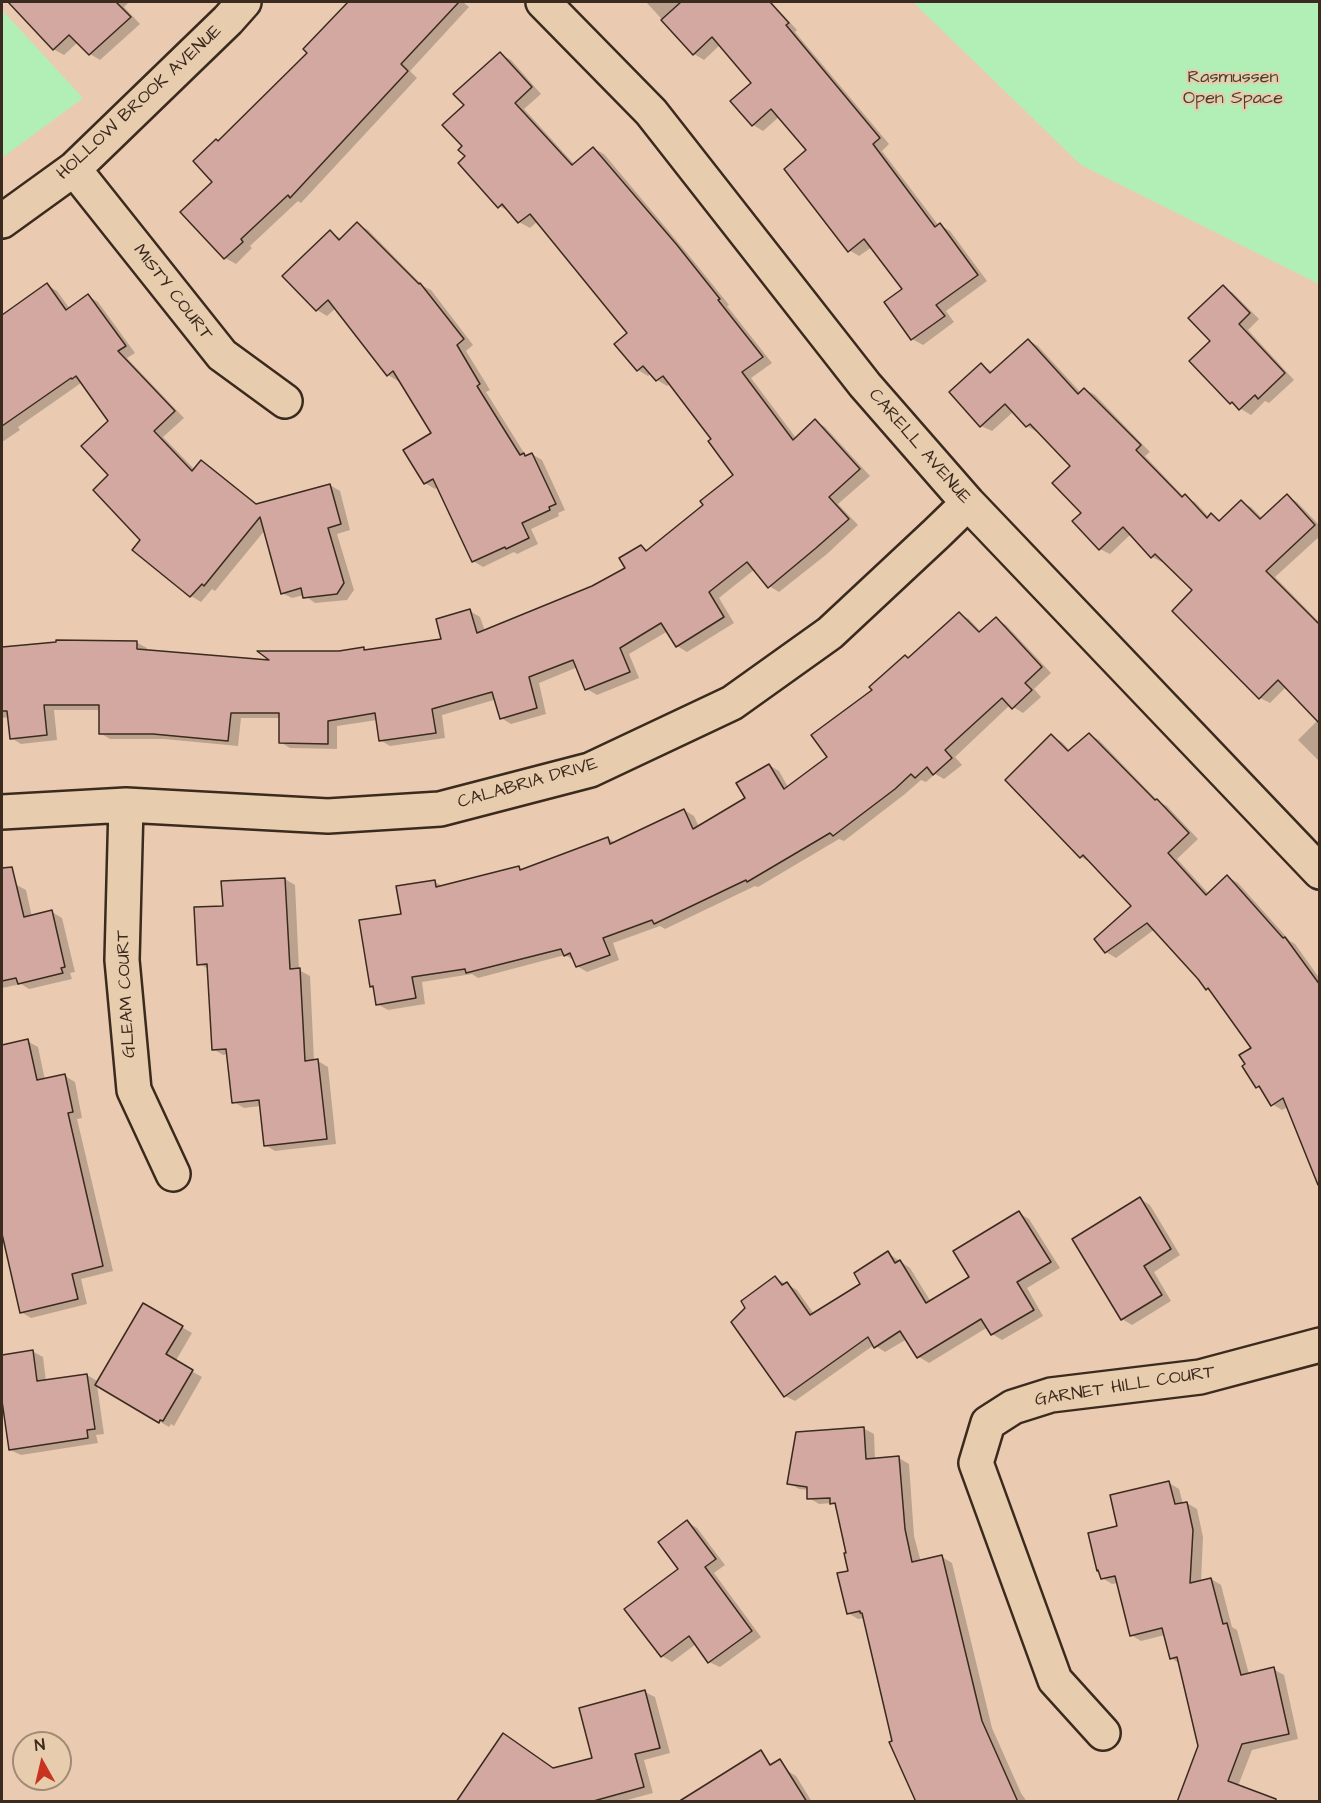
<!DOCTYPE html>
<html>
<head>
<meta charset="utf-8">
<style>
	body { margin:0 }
	#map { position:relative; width:1321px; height:1803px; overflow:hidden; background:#eacbb2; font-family:"Architects Daughter",sans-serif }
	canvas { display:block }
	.frame { position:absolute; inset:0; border:3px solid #3b2a1e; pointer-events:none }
	.north { position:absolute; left:12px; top:1731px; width:60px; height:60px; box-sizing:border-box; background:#e7ccae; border:2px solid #a28b74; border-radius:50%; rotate:352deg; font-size:16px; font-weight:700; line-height:24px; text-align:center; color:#3b2a1e }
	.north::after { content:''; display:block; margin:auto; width:21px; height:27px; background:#c8321e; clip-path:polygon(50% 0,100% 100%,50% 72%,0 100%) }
</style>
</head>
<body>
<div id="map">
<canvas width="1321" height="1803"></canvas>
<div class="frame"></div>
<div class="north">N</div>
</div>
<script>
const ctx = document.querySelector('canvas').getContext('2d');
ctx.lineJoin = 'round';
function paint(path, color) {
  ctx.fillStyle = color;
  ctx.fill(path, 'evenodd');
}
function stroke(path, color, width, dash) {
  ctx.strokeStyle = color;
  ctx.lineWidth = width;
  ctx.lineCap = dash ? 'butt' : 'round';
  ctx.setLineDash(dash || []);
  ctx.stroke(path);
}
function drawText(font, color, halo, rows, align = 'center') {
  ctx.font = font + ' "Architects Daughter",sans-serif';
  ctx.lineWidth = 4.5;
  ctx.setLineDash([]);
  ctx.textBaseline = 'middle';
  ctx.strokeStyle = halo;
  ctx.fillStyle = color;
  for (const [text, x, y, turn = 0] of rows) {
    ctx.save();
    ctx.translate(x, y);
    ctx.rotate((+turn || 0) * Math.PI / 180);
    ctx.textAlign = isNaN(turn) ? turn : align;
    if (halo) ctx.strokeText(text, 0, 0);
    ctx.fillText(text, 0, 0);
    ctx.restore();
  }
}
paint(new Path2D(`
	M 913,2 L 1319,2 L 1319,284 L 1081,165 Z
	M 2,10 L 83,98 L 2,158 Z`), '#b1efb6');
paint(new Path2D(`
	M 10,2 L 129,2 L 124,7 L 140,24 L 100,60 L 90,54 L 78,42 L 64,55 L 53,49 Z
	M 350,2 L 463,2 L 469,7 L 410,71 L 417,78 L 301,203 L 298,201 L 250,246 L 252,248 L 236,264 L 225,258 L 182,212 L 214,182 L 219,142 L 309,53 L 305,49 Z
	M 646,2 L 771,2 L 797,30 L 795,32 L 889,144 L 882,151 L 939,226 L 940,225 L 950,231 L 987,281 L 946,311 L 954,322 L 923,345 L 912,339 L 886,303 L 904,290 L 872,247 L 859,256 L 849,250 L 808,150 L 779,117 L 763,131 L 753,125 L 753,84 L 720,45 L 704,60 L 694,54 Z
	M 500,54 L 511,60 L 541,94 L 524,109 L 575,165 L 593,148 L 604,154 L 687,253 L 729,305 L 727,306 L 772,363 L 751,378 L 796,438 L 815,421 L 825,427 L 870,476 L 838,504 L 858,525 L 827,554 L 779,592 L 769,586 L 755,569 L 719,598 L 734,623 L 687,652 L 677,646 L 668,631 L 629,654 L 639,678 L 597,695 L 587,689 L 578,667 L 539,683 L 546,714 L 511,724 L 501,718 L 494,700 L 442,715 L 445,738 L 390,746 L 380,740 L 377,720 L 337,726 L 337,749 L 290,748 L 280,742 L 280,718 L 241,718 L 238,746 L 164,739 L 110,739 L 100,733 L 100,710 L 54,710 L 57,740 L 21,744 L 11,738 L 9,717 L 2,718 L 2,649 L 58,643 L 136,642 L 147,648 L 147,651 L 274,662 L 364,649 L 368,651 L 443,640 L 470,611 L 480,617 L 485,631 L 593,588 L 627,568 L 641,546 L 649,551 L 705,505 L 735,475 L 713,439 L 671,383 L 667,386 L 657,380 L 651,373 L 648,376 L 638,370 L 629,333 L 538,221 L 530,228 L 519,222 L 510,212 L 499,206 L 467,156 L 464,147 L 466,105 Z
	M 357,224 L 368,230 L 423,286 L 431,290 L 473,345 L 466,351 L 490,390 L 486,392 L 526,456 L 532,454 L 542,460 L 565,510 L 558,513 L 559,516 L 531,529 L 538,544 L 517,554 L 514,552 L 483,567 L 473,561 L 438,487 L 435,489 L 425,483 L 433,434 L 400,379 L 398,381 L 388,375 L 336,308 L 327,316 L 317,310 L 284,276 L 330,232 L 342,239 Z
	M 47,285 L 57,291 L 70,309 L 88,296 L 98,302 L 135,353 L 127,358 L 184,418 L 163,437 L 195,470 L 201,462 L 211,467 L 258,505 L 330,485 L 340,491 L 350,530 L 337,534 L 354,590 L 347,600 L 315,603 L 304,595 L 292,598 L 282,593 L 265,530 L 215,591 L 212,589 L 201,602 L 191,596 L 134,550 L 142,540 L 110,476 L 110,421 L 81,383 L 18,427 L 20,430 L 2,442 L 2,315 L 3,316 Z
	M 1223,287 L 1233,293 L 1259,319 L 1248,330 L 1294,380 L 1269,403 L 1265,401 L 1251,415 L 1231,403 L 1191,361 L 1212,341 Z
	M 1028,340 L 1038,346 L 1081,393 L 1085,389 L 1095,395 L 1150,452 L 1145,456 L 1184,497 L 1195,502 L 1209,517 L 1211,515 L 1221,521 L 1241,502 L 1251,507 L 1263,519 L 1287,496 L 1297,502 L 1320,526 L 1320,536 L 1275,577 L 1320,623 L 1320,762 L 1298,740 L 1318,720 L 1286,687 L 1270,703 L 1260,698 L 1194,590 L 1164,561 L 1162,562 L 1152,557 L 1131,534 L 1110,554 L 1100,549 L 1083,513 L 1072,466 L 1038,430 L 1037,432 L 1027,426 L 1014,411 L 992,431 L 981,426 L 981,365 L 993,372 Z
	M 959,614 L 969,619 L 981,632 L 996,619 L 1006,625 L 1051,673 L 1034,689 L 1041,697 L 1023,713 L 1010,705 L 955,757 L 962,765 L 944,779 L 935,774 L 926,782 L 921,780 L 905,794 L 844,841 L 839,839 L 758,887 L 755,886 L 665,929 L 660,926 L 613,943 L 619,960 L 587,972 L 577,966 L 575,961 L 565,955 L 478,978 L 472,974 L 422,982 L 425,1004 L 388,1010 L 377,1004 L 375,989 L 371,986 L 402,915 L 435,882 L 444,887 L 518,867 L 524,870 L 608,838 L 615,843 L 684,810 L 694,816 L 699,827 L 747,799 L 769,765 L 779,771 L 788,787 L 829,757 L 874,690 Z
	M 1089,734 L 1099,740 L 1159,802 L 1167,806 L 1198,839 L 1177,859 L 1209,894 L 1228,877 L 1238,883 L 1290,941 L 1295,944 L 1320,979 L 1320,1185 L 1288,1107 L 1282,1110 L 1272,1104 L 1263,1090 L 1257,1087 L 1253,1048 L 1213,992 L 1207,989 L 1155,929 L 1116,958 L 1106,952 L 1133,906 L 1091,863 L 1081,857 L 1052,736 L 1062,742 L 1070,751 Z
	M 285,879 L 295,885 L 299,970 L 310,976 L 314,1061 L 318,1061 L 328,1067 L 336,1144 L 275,1151 L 265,1145 L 261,1106 L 244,1108 L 234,1102 L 228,1054 L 223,1055 L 213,1049 L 209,969 L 199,964 L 224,907 Z
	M 15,884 L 26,890 L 32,917 L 52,912 L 62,918 L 75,972 L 70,973 L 72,979 L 29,989 L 21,984 L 2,988 L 2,888 Z
	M 27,1041 L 38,1047 L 45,1080 L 65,1076 L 75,1082 L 82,1118 L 77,1119 L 113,1271 L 81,1279 L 87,1304 L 31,1318 L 21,1312 L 2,1228 L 2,1046 Z
	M 1140,1199 L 1150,1205 L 1180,1255 L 1154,1272 L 1171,1301 L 1132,1325 L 1122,1319 Z
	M 1019,1213 L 1029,1219 L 1060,1268 L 1027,1288 L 1043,1316 L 1002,1340 L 992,1334 L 988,1327 L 929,1363 L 919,1357 L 907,1339 L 885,1352 L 874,1345 L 795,1401 L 785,1396 L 775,1278 L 797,1290 L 814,1314 L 862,1284 L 888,1253 L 910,1268 L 931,1302 L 971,1277 Z
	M 143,1305 L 192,1333 L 175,1362 L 202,1377 L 174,1426 L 171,1424 L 169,1427 L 97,1385 L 104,1434 L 96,1435 L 98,1443 L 21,1455 L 10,1450 L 2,1391 L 2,1356 L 32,1351 L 43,1357 L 46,1381 L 87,1375 L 99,1382 Z
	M 863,1428 L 874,1434 L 875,1460 L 899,1458 L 909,1464 L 914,1536 L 921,1562 L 942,1557 L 952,1563 L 992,1728 L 1021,1793 L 1027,1802 L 918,1802 L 894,1742 L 865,1618 L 858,1619 L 848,1613 L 850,1572 L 848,1554 L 838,1506 L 833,1503 L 819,1504 L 809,1498 L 808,1490 L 799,1489 L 789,1483 Z
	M 1169,1483 L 1179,1489 L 1183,1504 L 1187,1503 L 1197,1509 L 1203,1537 L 1201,1582 L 1211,1579 L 1221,1585 L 1232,1627 L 1237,1630 L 1249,1674 L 1273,1669 L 1284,1675 L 1298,1739 L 1252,1750 L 1238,1786 L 1278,1802 L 1179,1802 L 1199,1746 L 1180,1664 L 1171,1658 L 1165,1635 L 1141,1641 L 1131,1635 L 1118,1583 L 1112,1584 L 1102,1578 L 1119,1527 Z
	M 687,1522 L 697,1528 L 725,1565 L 714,1573 L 761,1637 L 720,1667 L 709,1662 L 696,1644 L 672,1662 L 662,1656 L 681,1569 Z
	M 645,1692 L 655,1697 L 670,1753 L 644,1760 L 653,1793 L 620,1802 L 469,1802 L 554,1769 L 593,1759 Z
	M 786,1770 L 796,1776 L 812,1802 L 730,1802 Z`), '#0003');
const building = new Path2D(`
	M 8,2 L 116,2 L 131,17 L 89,55 L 69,35 L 53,50 Z
	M 348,2 L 459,2 L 401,64 L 408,71 L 290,198 L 288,195 L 241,239 L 243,242 L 224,259 L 180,212 L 212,182 L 193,161 L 216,139 L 218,141 L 307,53 L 303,49 Z
	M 681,2 L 770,2 L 789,23 L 786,25 L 880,138 L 873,144 L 935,227 L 940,223 L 978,275 L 936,305 L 945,316 L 911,340 L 884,302 L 902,289 L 864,239 L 848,252 L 784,169 L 806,150 L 771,109 L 752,126 L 730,101 L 751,83 L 712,37 L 693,55 L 661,20 Z
	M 500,52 L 532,87 L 515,103 L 572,165 L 593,147 L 677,245 L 720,299 L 718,300 L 763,357 L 742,372 L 793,440 L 815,419 L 860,469 L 829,497 L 849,519 L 816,548 L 768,588 L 747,562 L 709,592 L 724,617 L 676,647 L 661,623 L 620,648 L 630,672 L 585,690 L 573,660 L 529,677 L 537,708 L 500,719 L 492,692 L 432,709 L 436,733 L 379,741 L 375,713 L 328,721 L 328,744 L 279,743 L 279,713 L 231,713 L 228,741 L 153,734 L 99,734 L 99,705 L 44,705 L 47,735 L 10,739 L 7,711 L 2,711 L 2,647 L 56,642 L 56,640 L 137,641 L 137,649 L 269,660 L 257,651 L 339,651 L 364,647 L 364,650 L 441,639 L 436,619 L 470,609 L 477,633 L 592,586 L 625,568 L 619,558 L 641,545 L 646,551 L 703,505 L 700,501 L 733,475 L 708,441 L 711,439 L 663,376 L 656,381 L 643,366 L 637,371 L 614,344 L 627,333 L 530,214 L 518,223 L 502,204 L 498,208 L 458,163 L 465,156 L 458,150 L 462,146 L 442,125 L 464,105 L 453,94 Z
	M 357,222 L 419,284 L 420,283 L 464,339 L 457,345 L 480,384 L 477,386 L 520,455 L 524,453 L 525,456 L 532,453 L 556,504 L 549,507 L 550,510 L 522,523 L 529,538 L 506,549 L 505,547 L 472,562 L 433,479 L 424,484 L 403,450 L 431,433 L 393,371 L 387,376 L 328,300 L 316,311 L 282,276 L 330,230 L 339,240 Z
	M 47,283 L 66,310 L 88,294 L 126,346 L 118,351 L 175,411 L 154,431 L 192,471 L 201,460 L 256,504 L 330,484 L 341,524 L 328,528 L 344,583 L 337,594 L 303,598 L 301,588 L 281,594 L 260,517 L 204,586 L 202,584 L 190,597 L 132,550 L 140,540 L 93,490 L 108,475 L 81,446 L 108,421 L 76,376 L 72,379 L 71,378 L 2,426 L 2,315 Z
	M 1223,285 L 1250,313 L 1239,324 L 1285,373 L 1258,399 L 1255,395 L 1239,410 L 1232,402 L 1230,404 L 1189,361 L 1210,341 L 1188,318 Z
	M 1028,339 L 1078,394 L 1084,388 L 1141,445 L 1136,450 L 1182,497 L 1185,494 L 1207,518 L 1211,513 L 1219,521 L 1241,500 L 1260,519 L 1287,494 L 1315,525 L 1266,571 L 1320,625 L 1320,724 L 1278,680 L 1259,699 L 1172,611 L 1192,590 L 1155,554 L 1151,558 L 1123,527 L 1099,550 L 1072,521 L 1081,513 L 1052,483 L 1070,466 L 1030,424 L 1026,427 L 1005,404 L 980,427 L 949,392 L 981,363 L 990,373 Z
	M 959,612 L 979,632 L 996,617 L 1042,667 L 1025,683 L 1032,690 L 1012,709 L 1002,698 L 945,750 L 952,758 L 933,775 L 927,767 L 915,778 L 911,774 L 895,789 L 833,836 L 830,833 L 747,882 L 746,880 L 654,924 L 652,920 L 603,938 L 610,955 L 576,967 L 570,953 L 564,956 L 561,949 L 466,973 L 465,969 L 412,977 L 416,998 L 376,1005 L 373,986 L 370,987 L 359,920 L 401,914 L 396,886 L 435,880 L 436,887 L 519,866 L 520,870 L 608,837 L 610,844 L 684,809 L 693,829 L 745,798 L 736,783 L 769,764 L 784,789 L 827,757 L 811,735 L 872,690 L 869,687 L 905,655 L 908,658 Z
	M 1089,733 L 1155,800 L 1157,799 L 1189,833 L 1168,853 L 1206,895 L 1227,875 L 1283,938 L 1285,937 L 1320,985 L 1320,1185 L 1318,1185 L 1283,1098 L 1271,1106 L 1259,1086 L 1256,1088 L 1242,1066 L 1245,1064 L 1239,1055 L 1251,1048 L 1208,988 L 1206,990 L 1198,979 L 1147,923 L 1105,953 L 1094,939 L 1131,906 L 1083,855 L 1080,858 L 1005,780 L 1051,734 L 1068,751 Z
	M 12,867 L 24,917 L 52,910 L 65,967 L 61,968 L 63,973 L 18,984 L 16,978 L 2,981 L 2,868 Z
	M 285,878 L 290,969 L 300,968 L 305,1061 L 318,1059 L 327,1139 L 264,1146 L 259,1100 L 232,1103 L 226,1049 L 212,1050 L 207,964 L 197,965 L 194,907 L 223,906 L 221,881 Z
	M 28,1039 L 37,1080 L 65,1074 L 73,1112 L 68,1113 L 103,1266 L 72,1274 L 78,1299 L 20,1313 L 2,1234 L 2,1045 Z
	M 1140,1197 L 1171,1249 L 1144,1266 L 1162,1295 L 1121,1320 L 1072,1239 Z
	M 1019,1211 L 1051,1262 L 1017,1282 L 1034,1310 L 991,1335 L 981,1319 L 917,1358 L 900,1331 L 874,1348 L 868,1337 L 784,1397 L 731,1322 L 745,1308 L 741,1301 L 775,1276 L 782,1285 L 787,1282 L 810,1315 L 860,1284 L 854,1273 L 888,1251 L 895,1263 L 900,1260 L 926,1303 L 969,1277 L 953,1251 Z
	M 143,1303 L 183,1326 L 166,1354 L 193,1370 L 163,1421 L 160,1420 L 159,1423 L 95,1385 Z
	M 33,1350 L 37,1381 L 87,1374 L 95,1429 L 87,1430 L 88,1438 L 9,1450 L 2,1401 L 2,1355 Z
	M 864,1427 L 866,1459 L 899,1456 L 905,1529 L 912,1562 L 942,1555 L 982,1721 L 1018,1802 L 916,1802 L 889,1742 L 892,1741 L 862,1613 L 860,1613 L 860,1611 L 847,1614 L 837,1573 L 848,1571 L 844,1553 L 846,1553 L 835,1503 L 830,1504 L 830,1498 L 807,1499 L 807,1487 L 787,1484 L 796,1432 Z
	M 1169,1481 L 1175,1504 L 1187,1502 L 1193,1530 L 1190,1583 L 1211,1578 L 1223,1624 L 1227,1623 L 1241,1675 L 1274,1667 L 1289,1734 L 1242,1744 L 1228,1781 L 1276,1799 L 1276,1802 L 1177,1802 L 1198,1746 L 1177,1657 L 1170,1659 L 1162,1628 L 1130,1636 L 1115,1576 L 1101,1579 L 1098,1570 L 1097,1571 L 1088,1533 L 1117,1526 L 1110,1495 Z
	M 687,1520 L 716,1559 L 705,1567 L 752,1631 L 708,1663 L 689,1636 L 661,1657 L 624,1609 L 678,1569 L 658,1542 Z
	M 645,1690 L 660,1748 L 635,1754 L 644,1787 L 590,1802 L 456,1802 L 503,1733 L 553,1768 L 592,1758 L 579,1708 Z
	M 761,1750 L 770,1765 L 780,1759 L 807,1802 L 678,1802 Z`);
paint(building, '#d2a8a0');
stroke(building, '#3b2a1e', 1.5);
const minor = new Path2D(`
	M 543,2 L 651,112 L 865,385 L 968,503 L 1320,872
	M 74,169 L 222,355 L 285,401
	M 2,221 L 74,169 L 228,20 L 244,2
	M 126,805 L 122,960 L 134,1090 L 173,1174
	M 2,812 L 126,805 L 328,816 L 440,809 L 590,770 L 732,703 L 830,633 L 936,534 L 968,503
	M 1103,1733 L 1055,1680 L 976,1463 L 988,1423 L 1013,1407 L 1051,1395 L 1200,1377 L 1320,1345`);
stroke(minor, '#3b2a1e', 38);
stroke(minor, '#e7ccae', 33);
drawText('18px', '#473e2d', '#e7ccae', [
	["Rasmussen",1233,78],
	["Open Space",1233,99]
]);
drawText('18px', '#3b2a1e', '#e7ccae', [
	["HOLLOW BROOK AVENUE",140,103,-43],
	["MISTY COURT",172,293,52],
	["CARELL AVENUE",919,447,49],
	["CALABRIA DRIVE",528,784,-16],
	["GLEAM COURT",127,994,-93],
	["GARNET HILL COURT",1125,1387,-9]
]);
</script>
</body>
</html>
